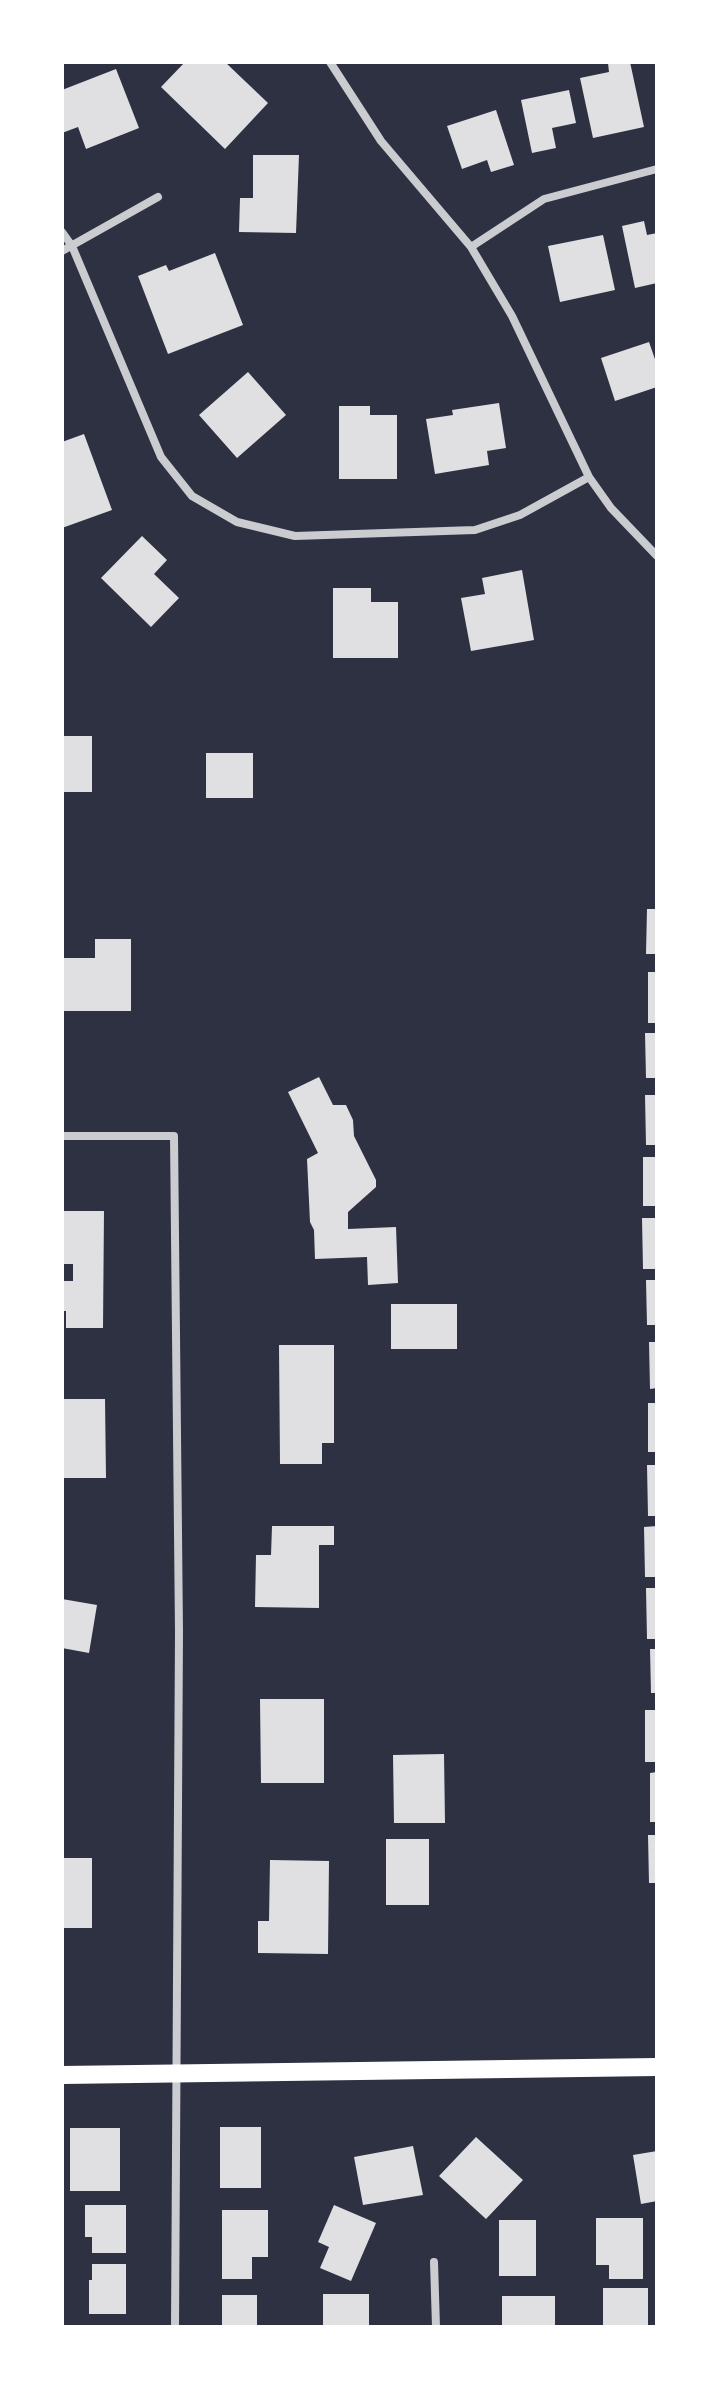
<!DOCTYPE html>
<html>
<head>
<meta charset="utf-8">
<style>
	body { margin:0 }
	#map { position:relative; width:719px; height:2389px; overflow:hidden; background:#2d3142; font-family:Georgia,serif }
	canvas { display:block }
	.frame { position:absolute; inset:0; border:64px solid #fff; pointer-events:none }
</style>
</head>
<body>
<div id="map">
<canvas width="719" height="2389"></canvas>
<div class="frame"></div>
</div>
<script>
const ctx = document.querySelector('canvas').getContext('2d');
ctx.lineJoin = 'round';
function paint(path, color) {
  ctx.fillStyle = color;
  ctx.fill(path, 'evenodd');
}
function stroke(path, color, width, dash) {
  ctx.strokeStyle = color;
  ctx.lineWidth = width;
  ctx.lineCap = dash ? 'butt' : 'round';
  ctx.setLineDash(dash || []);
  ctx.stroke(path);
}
paint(new Path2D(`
	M 185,62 L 225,62 L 268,103 L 225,149 L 161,87 Z
	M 615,62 L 630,62 L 644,127 L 593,138 L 580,78 L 609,72 L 608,63 Z
	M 116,69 L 139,128 L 86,149 L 78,127 L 62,133 L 62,90 Z
	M 569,90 L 576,123 L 552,128 L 556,148 L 532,153 L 521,100 Z
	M 496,110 L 514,165 L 491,172 L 487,160 L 462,169 L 447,126 Z
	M 253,155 L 299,155 L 296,233 L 239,232 L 240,198 L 253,198 Z
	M 644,221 L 647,235 L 657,233 L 657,283 L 635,288 L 622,226 Z
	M 603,235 L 615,290 L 560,302 L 548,246 Z
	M 215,253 L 243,325 L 168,354 L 138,276 L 166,265 L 169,271 Z
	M 649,342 L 657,365 L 657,387 L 615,401 L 601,358 Z
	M 248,372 L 286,415 L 237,458 L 199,415 Z
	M 499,403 L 506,448 L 487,451 L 489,465 L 435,474 L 426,419 L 453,415 L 452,410 Z
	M 339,406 L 370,406 L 370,415 L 397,415 L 397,479 L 339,479 Z
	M 84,434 L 112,510 L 62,528 L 62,442 Z
	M 142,536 L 167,560 L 154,574 L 179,598 L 151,627 L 101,578 Z
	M 522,570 L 534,640 L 471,651 L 461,598 L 485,594 L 482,578 Z
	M 333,588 L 371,588 L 371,602 L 398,602 L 398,658 L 333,658 Z
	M 62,736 L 92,736 L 92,792 L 63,792 Z
	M 206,753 L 253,753 L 253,798 L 206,798 Z
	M 647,909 L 657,909 L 657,954 L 646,954 Z
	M 95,939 L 131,939 L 131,1011 L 62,1011 L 62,958 L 95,958 Z
	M 648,972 L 657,972 L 657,1023 L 648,1023 Z
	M 645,1033 L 657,1033 L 657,1078 L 646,1078 Z
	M 319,1077 L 333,1105 L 346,1105 L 353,1120 L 354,1136 L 376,1180 L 376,1187 L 348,1212 L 348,1229 L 396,1227 L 398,1283 L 368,1285 L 367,1257 L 315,1259 L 314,1230 L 310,1222 L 307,1159 L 318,1153 L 288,1092 Z
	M 645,1095 L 657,1095 L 657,1145 L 646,1145 Z
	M 643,1157 L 657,1157 L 657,1206 L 643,1206 Z
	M 62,1211 L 104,1211 L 103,1328 L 66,1328 L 66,1311 L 62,1311 L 62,1281 L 73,1281 L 73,1264 L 62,1264 Z
	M 642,1218 L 657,1218 L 657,1269 L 643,1269 Z
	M 646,1280 L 657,1280 L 657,1325 L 647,1325 Z
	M 391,1304 L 457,1304 L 457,1349 L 391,1349 Z
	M 649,1342 L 657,1342 L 657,1388 L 650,1389 Z
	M 279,1345 L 334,1345 L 334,1443 L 322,1443 L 322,1464 L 280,1464 Z
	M 62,1399 L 105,1399 L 106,1478 L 62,1478 Z
	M 648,1403 L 657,1403 L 657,1452 L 648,1452 Z
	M 647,1465 L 657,1465 L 657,1516 L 648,1516 Z
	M 272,1526 L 334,1526 L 334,1545 L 319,1545 L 319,1608 L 255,1607 L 256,1555 L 271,1555 Z
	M 657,1526 L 657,1577 L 645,1577 L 644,1527 Z
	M 646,1588 L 657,1588 L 657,1639 L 647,1639 Z
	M 62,1599 L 97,1605 L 89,1653 L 62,1648 Z
	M 650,1649 L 657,1649 L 657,1693 L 651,1693 Z
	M 260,1699 L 324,1699 L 324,1783 L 261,1783 Z
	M 645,1710 L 657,1710 L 657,1762 L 645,1762 Z
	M 444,1754 L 445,1823 L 394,1823 L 393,1755 Z
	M 657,1772 L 657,1822 L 650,1822 L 650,1773 Z
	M 648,1835 L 657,1835 L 657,1883 L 649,1883 Z
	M 386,1839 L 429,1839 L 429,1905 L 386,1905 Z
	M 62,1858 L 92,1858 L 92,1928 L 62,1928 Z
	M 270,1860 L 329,1861 L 328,1954 L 258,1953 L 258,1921 L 269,1921 Z
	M 220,2127 L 261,2127 L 261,2188 L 220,2188 Z
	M 70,2128 L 120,2128 L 120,2191 L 70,2191 Z
	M 476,2137 L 523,2180 L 486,2219 L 439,2176 Z
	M 413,2146 L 423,2195 L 363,2205 L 354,2157 Z
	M 657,2151 L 657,2201 L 641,2204 L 633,2155 Z
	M 85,2205 L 126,2205 L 126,2253 L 92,2253 L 92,2237 L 85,2237 Z
	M 334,2205 L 376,2223 L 351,2281 L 320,2268 L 329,2247 L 318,2242 Z
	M 222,2210 L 268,2210 L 268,2257 L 252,2257 L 252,2279 L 222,2279 Z
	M 596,2218 L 643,2218 L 643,2279 L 609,2279 L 609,2265 L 596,2265 Z
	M 499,2220 L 536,2220 L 536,2276 L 499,2276 Z
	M 92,2264 L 126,2264 L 126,2314 L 89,2314 L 89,2280 L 92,2280 Z
	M 603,2288 L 648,2288 L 648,2327 L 603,2327 Z
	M 323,2294 L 369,2294 L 369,2327 L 323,2327 Z
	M 222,2295 L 257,2295 L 257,2327 L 222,2327 Z
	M 502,2296 L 555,2296 L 555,2327 L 502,2325 Z`), '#e0e0e3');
stroke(new Path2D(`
	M 330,62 L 381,141 L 471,247 L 512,316 L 589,477 L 611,508 L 657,556
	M 62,232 L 72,246 L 161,457 L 192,496 L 237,522 L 295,536 L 475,530 L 520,515 L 589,477
	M 471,247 L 544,199 L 657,169
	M 62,251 L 158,197
	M 62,1136 L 174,1136 L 179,1632 L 175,2327
	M 434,2262 L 436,2327`), '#caccd0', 8);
stroke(new Path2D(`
	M 62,2075 L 657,2067`), '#fff', 18);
</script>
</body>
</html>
